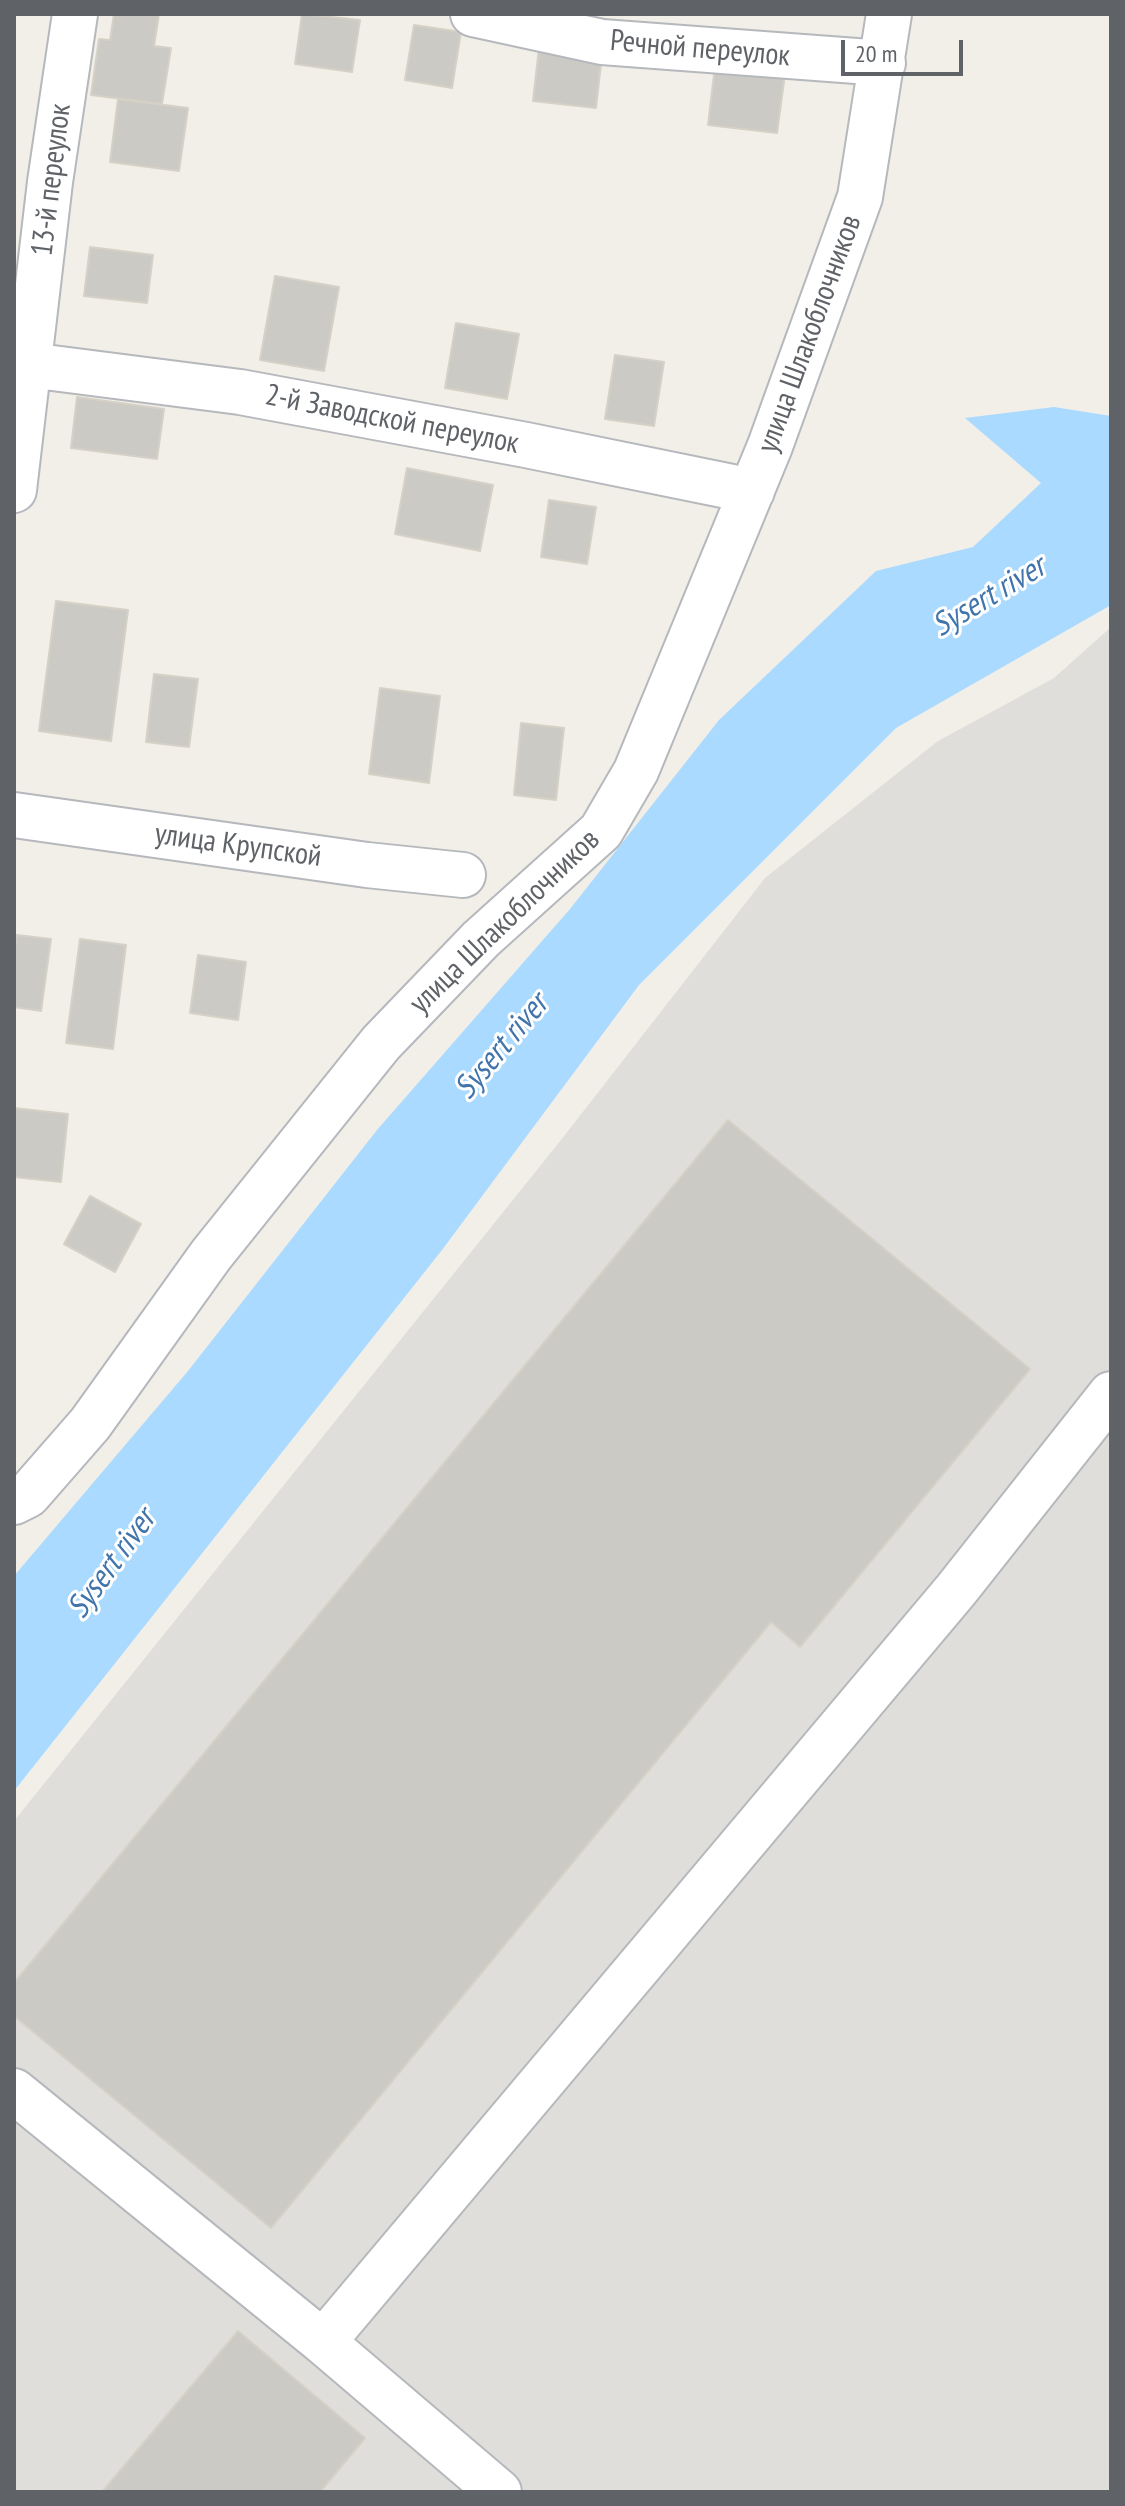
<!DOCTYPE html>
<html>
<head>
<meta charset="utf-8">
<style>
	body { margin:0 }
	#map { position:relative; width:1125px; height:2506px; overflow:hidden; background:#f1efe8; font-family:"PT Sans Narrow",sans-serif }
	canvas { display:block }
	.frame { position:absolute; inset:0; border:16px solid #5f6368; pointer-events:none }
	.scale { position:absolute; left:841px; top:40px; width:122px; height:36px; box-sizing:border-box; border:4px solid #5f6368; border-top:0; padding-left:10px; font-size:24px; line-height:28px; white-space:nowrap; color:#5f6368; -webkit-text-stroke:6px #fff; paint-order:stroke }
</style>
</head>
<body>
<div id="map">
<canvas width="1125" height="2506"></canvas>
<div class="frame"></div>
<div class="scale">20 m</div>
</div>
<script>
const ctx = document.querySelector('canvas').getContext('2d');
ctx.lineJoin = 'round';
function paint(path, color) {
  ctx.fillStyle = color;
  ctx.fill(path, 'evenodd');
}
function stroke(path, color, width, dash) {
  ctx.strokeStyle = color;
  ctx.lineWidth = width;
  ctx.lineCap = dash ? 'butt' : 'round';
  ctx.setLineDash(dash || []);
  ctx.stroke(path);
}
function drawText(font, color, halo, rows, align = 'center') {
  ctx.font = font + ' "PT Sans Narrow",sans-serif';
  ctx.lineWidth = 6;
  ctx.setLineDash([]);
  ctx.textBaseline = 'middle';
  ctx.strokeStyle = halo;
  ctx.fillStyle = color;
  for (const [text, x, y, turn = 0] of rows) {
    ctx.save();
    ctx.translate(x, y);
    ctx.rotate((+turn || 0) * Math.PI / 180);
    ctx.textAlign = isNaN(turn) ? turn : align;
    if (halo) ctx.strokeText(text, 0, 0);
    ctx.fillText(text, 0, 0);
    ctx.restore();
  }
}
paint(new Path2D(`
	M 1111,627 L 1111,2492 L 14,2492 L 14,1821 L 561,1140 L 765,878 L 938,741 L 1054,678 Z`), '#e0deda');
paint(new Path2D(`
	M 1054,407 L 1111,416 L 1111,605 L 896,728 L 639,985 L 442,1250 L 14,1791 L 14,1576 L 188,1371 L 377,1130 L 570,909 L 719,720 L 876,571 L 973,547 L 1041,483 L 965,418 Z`), '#aadaff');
const building = new Path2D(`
	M 114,14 L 159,14 L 154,46 L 171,48 L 162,104 L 91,95 L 99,39 L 110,40 Z
	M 302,14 L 360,20 L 352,72 L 295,64 Z
	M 414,25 L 461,32 L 452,88 L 405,80 Z
	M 539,47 L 602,55 L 596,108 L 533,101 Z
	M 715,66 L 785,74 L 777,133 L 708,125 Z
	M 118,99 L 188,108 L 179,171 L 110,162 Z
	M 90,247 L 153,255 L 147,303 L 84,296 Z
	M 275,276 L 339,287 L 324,371 L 260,360 Z
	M 456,323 L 519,334 L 507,399 L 445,388 Z
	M 615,355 L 664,362 L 654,426 L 605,419 Z
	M 77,397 L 164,409 L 157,459 L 71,448 Z
	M 407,468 L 493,485 L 480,551 L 395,534 Z
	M 549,500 L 596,507 L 587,564 L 541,557 Z
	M 56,601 L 128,610 L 111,741 L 39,731 Z
	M 154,674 L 198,679 L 189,747 L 146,742 Z
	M 380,688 L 440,696 L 429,783 L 369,774 Z
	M 521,723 L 564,728 L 556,800 L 514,795 Z
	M 17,935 L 51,939 L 41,1011 L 14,1007 L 14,954 Z
	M 80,939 L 126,945 L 113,1049 L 66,1043 Z
	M 198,955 L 246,962 L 238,1020 L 190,1013 Z
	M 14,1108 L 68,1114 L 61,1182 L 14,1177 Z
	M 728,1120 L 1030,1369 L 800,1647 L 771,1622 L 271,2228 L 14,2016 L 14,1983 Z
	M 90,1196 L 141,1224 L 115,1272 L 64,1244 Z
	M 238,2331 L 365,2438 L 320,2492 L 102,2492 Z`);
paint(building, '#cccac5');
stroke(building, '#d6d1c6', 2);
const minor = new Path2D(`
	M 473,14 L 602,42 L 883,63
	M 29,365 L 240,392 L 526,445 L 752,491
	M 14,490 L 50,182 L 75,14
	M 14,815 L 367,865 L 463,875
	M 14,1502 L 28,1495 L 90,1424 L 211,1255 L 381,1043 L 481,939 L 601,831 L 636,771 L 770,446 L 860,197 L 889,14
	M 14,2091 L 323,2342 L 499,2492
	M 323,2342 L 956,1590 L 1111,1394`);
stroke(minor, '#b5b8bc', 48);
stroke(minor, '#fff', 44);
drawText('30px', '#5f6368', '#fff', [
	["Речной переулок",700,49,5],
	["13-й переулок",52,180,-83],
	["улица Шлакоблочников",810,334,-70],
	["2-й Заводской переулок",392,420,11],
	["улица Крупской",238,846,8],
	["улица Шлакоблочников",505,922,-44]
]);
drawText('italic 32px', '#4174aa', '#fff', [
	["Sysert river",989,597,-31],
	["Sysert river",502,1047,-50],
	["Sysert river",112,1564,-54]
]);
</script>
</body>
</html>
